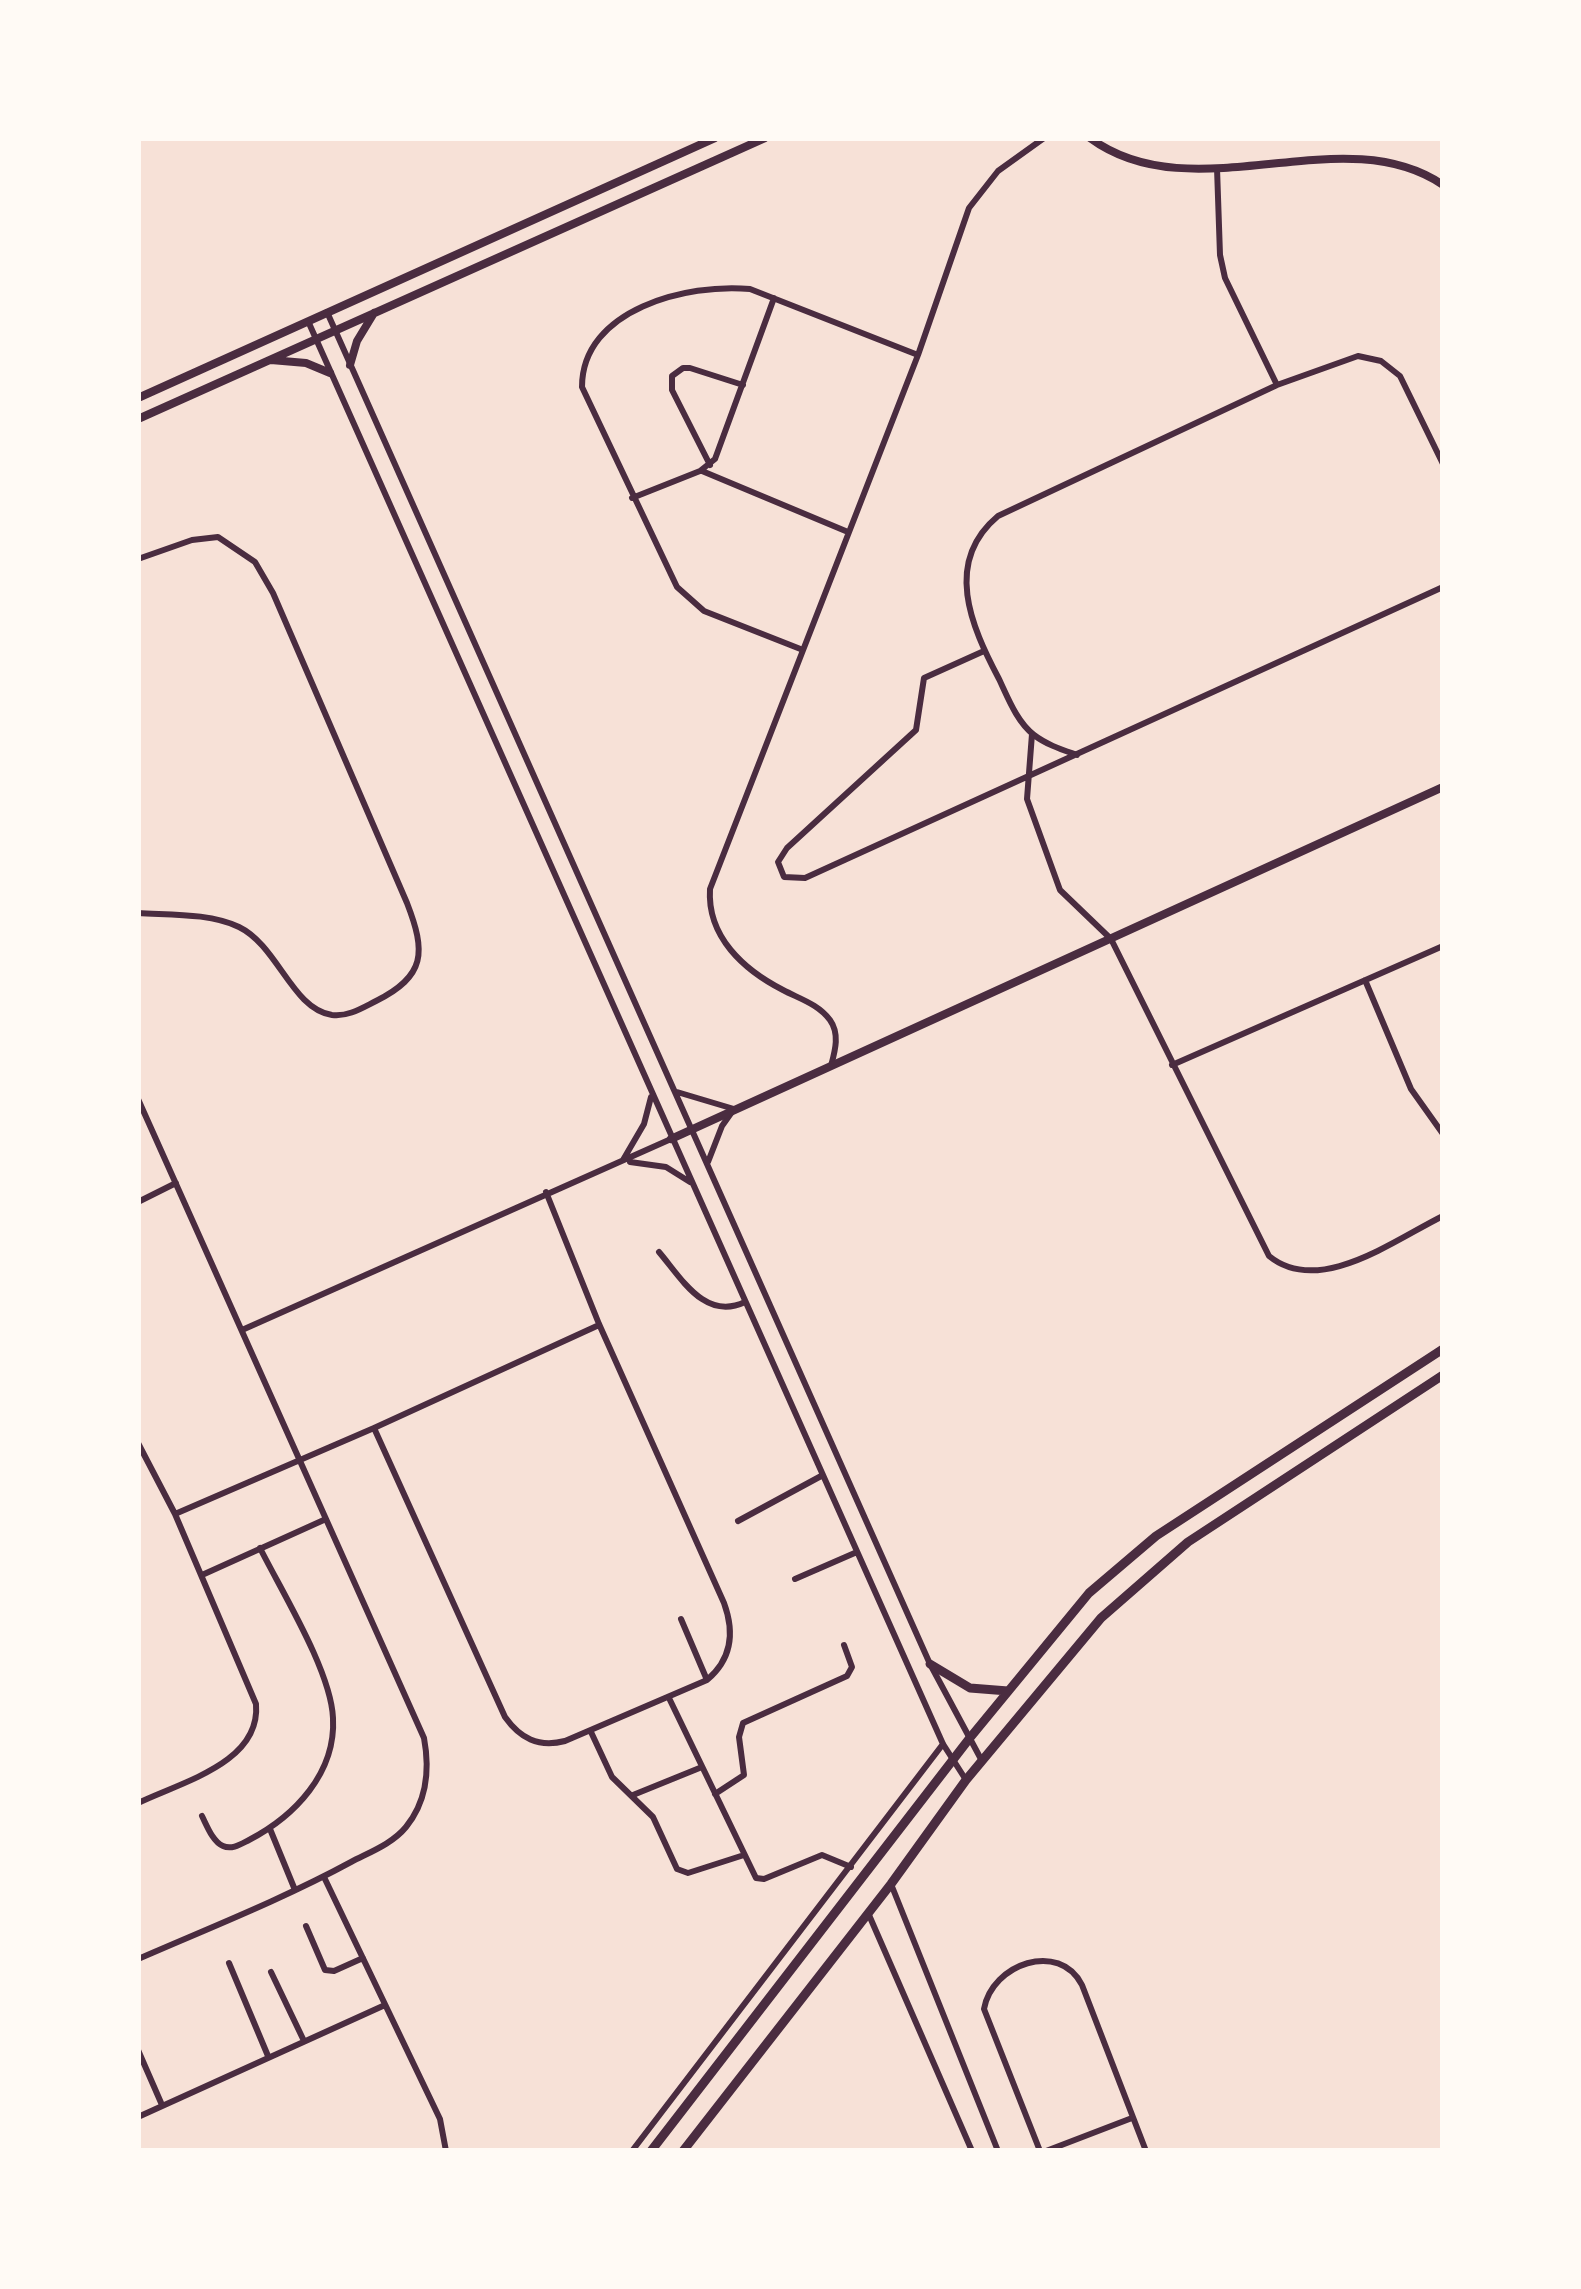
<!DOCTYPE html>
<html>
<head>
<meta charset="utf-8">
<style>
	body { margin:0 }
	#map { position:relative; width:1581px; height:2289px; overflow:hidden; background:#f7e1d7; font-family:"Open Sans",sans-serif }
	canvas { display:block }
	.frame { position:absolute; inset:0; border:141px solid #fffaf5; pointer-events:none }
</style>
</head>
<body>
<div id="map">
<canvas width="1581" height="2289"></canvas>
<div class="frame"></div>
</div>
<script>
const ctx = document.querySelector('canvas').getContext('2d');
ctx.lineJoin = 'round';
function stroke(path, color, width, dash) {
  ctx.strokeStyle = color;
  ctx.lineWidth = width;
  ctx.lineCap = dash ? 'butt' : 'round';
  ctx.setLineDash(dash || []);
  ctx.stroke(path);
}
stroke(new Path2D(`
	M 1217,168 L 1220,255 L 1225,278 L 1277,385
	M 327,312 L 930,1664 L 982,1761
	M 308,321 L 943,1744 L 966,1780
	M 710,465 L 672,390 L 672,376 L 683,368 L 690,368 L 743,385
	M 702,471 L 848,532
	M 632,498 L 700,471 L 715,459 L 774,298
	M 138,559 L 192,540 L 218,537 L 255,562 L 273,593 L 407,903 C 426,952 426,976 376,1001 C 362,1008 348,1017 332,1015 C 292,1009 278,946 239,927 C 210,913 170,915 138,913
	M 803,650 L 704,611 L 677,587 L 582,387 C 582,309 688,283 750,289 L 918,355
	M 984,651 L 924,678 L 916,730 L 787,848 L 778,862 L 784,877 L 805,878 L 1443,587
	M 1032,734 L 1027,799 L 1060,890 L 1111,939 L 1269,1256 C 1319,1297 1394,1240 1443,1216
	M 1077,755 C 1063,750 1047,745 1034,735 C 1017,722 1008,698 999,679 C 971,626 943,562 998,516 L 1277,385 L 1358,356 L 1381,361 L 1400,376 L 1443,464
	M 1365,980 L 1411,1089 L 1443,1134
	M 1172,1065 L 1443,946
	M 831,1066 C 835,1051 840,1034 830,1020 C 818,1004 800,999 783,990 C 744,970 707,937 710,889 L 918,355 L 969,208 L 998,171 L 1044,138
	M 677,1092 L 734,1109 L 722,1126 L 708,1162
	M 138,1099 L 424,1738 C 430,1770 427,1801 406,1827 C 392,1844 370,1852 351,1862 C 283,1899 209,1928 138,1959
	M 623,1160 L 644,1124 L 651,1097
	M 630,1162 L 666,1167 L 690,1182
	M 138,1202 L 176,1183
	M 659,1252 C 682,1279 705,1321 745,1302
	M 242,1330 L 671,1139
	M 374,1428 L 505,1717 C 520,1738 538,1748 565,1741 L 707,1680 C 732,1659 735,1633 724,1603 L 599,1324 L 546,1192
	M 138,1443 L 175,1514 L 256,1704 C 261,1763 181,1782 138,1803
	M 175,1514 L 374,1428 L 599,1325
	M 738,1521 L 823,1475
	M 202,1575 L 326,1519
	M 795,1579 L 857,1552
	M 681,1619 L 707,1680
	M 669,1698 L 756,1878 L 764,1879 L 822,1855 L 851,1867
	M 591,1732 L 612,1777 L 653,1817 L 677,1869 L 688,1873 L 744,1855
	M 715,1794 L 744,1775 L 739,1737 L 743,1723 L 847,1676 L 852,1667 L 844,1645
	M 633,1795 L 702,1767
	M 202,1816 C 207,1826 213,1842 223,1846 C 232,1850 241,1844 249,1840 C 295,1816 336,1773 333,1718 C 331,1671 282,1592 260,1548
	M 270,1829 L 295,1890
	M 324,1877 L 440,2119 L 446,2151
	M 891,1884 L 998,2151
	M 869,1915 L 972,2151
	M 306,1926 L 325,1970 L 334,1971 L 363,1958
	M 229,1963 L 268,2056
	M 271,1972 L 304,2041
	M 138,2050 L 162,2105
	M 138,2117 L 385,2005
	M 632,2151 L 943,1744
	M 1040,2151 L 984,2009 C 992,1964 1059,1940 1082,1985 L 1146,2151
	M 1046,2151 L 1132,2118`), '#4a2c40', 6);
stroke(new Path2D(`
	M 1090,138 C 1193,214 1342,116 1443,185
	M 271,360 L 306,363 L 330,373
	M 350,365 L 357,341 L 374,313
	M 138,398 L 715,138
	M 138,419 L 765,138
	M 671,1139 L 1443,787`), '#4a2c40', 8);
stroke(new Path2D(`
	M 930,1664 L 970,1688 L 1008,1691
	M 651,2151 L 969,1739 L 1089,1593 L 1156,1536 L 1443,1349
	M 683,2151 L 891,1884 L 966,1780 L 1101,1618 L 1188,1542 L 1443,1375`), '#4a2c40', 9);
</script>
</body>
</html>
